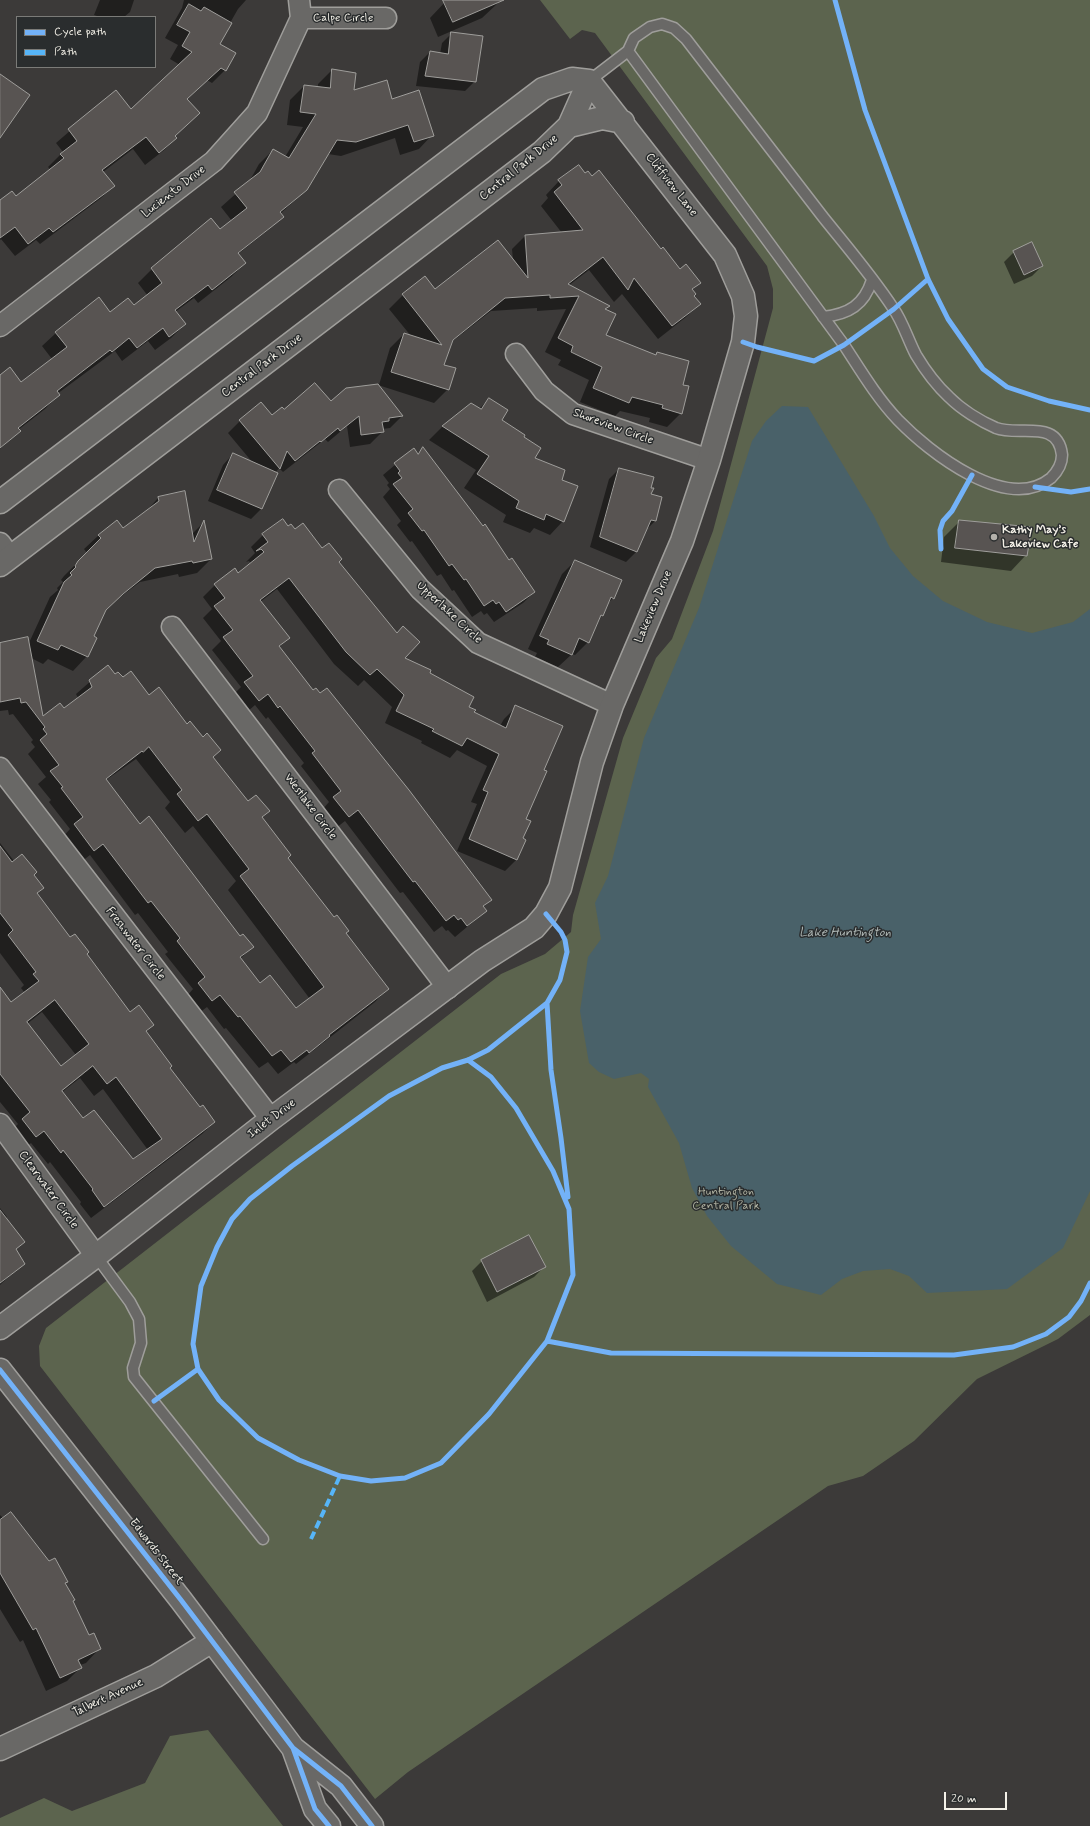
<!DOCTYPE html>
<html>
<head>
<meta charset="utf-8">
<style>
	body { margin:0 }
	#map { position:relative; width:1090px; height:1826px; overflow:hidden; background:#3c3a39; font-family:Mynerve,sans-serif }
	canvas { display:block }
	.legend { position:absolute; left:16px; top:16px; width:140px; height:52px; box-sizing:border-box; background:#2a2d2e; border:1px solid #7b7b78; margin:0; padding:5px 7px; list-style:none; font-size:12px; color:#f4f1e8 }
	.legend li { display:flex; align-items:center; gap:8px; height:20px }
	.legend b { width:20px; border:1px solid #7b7b78 }
	.scale { position:absolute; left:944px; top:1792px; width:63px; height:18px; box-sizing:border-box; border:2px solid #f4f1e8; border-top:0; padding-left:5px; font-size:12px; line-height:14px; white-space:nowrap; color:#f4f1e8; -webkit-text-stroke:3px #2a2d2e; paint-order:stroke }
</style>
</head>
<body>
<div id="map">
<canvas width="1090" height="1826"></canvas>
<ul class="legend">
<li><b style="height:5px;background:#73b2f8"></b>Cycle path</li>
<li><b style="height:5px;background:#56b5f8"></b>Path</li>
</ul>
<div class="scale">20 m</div>
</div>
<script>
const ctx = document.querySelector('canvas').getContext('2d');
ctx.lineJoin = 'round';
function paint(path, color) {
  ctx.fillStyle = color;
  ctx.fill(path, 'evenodd');
}
function stroke(path, color, width, dash) {
  ctx.strokeStyle = color;
  ctx.lineWidth = width;
  ctx.lineCap = dash ? 'butt' : 'round';
  ctx.setLineDash(dash || []);
  ctx.stroke(path);
}
function drawText(font, color, halo, rows, align = 'center') {
  ctx.font = font + ' Mynerve,sans-serif';
  ctx.lineWidth = 3;
  ctx.setLineDash([]);
  ctx.textBaseline = 'middle';
  ctx.strokeStyle = halo;
  ctx.fillStyle = color;
  for (const [text, x, y, turn = 0] of rows) {
    ctx.save();
    ctx.translate(x, y);
    ctx.rotate((+turn || 0) * Math.PI / 180);
    ctx.textAlign = isNaN(turn) ? turn : align;
    if (halo) ctx.strokeText(text, 0, 0);
    ctx.fillText(text, 0, 0);
    ctx.restore();
  }
}
paint(new Path2D(`
	M 540,0 L 1090,0 L 1090,1315 L 1058,1339 L 977,1379 L 914,1441 L 863,1476 L 828,1486 L 408,1772 L 375,1799 L 40,1366 L 39,1346 L 46,1328 L 501,974 L 545,954 L 571,932 L 573,915 L 623,738 L 656,658 L 672,639 L 713,531 L 773,308 L 773,289 L 767,266 L 595,33 L 582,30 L 570,39 Z
	M 208,1730 L 283,1826 L 0,1826 L 0,1818 L 44,1798 L 72,1811 L 145,1783 L 170,1736 Z`), '#5c644e');
paint(new Path2D(`
	M 782,406 L 808,407 L 874,516 L 890,548 L 913,576 L 943,601 L 987,622 L 1032,633 L 1073,622 L 1090,609 L 1090,1191 L 1063,1248 L 1007,1289 L 927,1293 L 909,1276 L 890,1269 L 863,1271 L 842,1279 L 821,1295 L 777,1284 L 731,1246 L 707,1216 L 692,1188 L 679,1143 L 648,1087 L 649,1079 L 641,1073 L 614,1079 L 599,1072 L 589,1063 L 580,1011 L 588,957 L 601,939 L 595,903 L 608,876 L 644,738 L 699,608 L 752,441 L 766,421 Z`), '#496169');
paint(new Path2D(`
	M 100,0 L 134,0 L 130,12 L 124,17 L 100,17 L 94,15 Z
	M 184,0 L 246,0 L 238,9 L 218,44 L 225,70 L 212,83 L 207,80 L 186,100 L 174,136 L 176,138 L 163,151 L 145,165 L 133,149 L 103,172 L 113,186 L 101,198 L 40,244 L 36,240 L 15,256 L 1,239 L 0,240 L 0,201 L 16,197 L 51,170 L 48,167 L 63,152 L 56,143 L 116,91 L 131,110 L 180,65 L 170,59 L 178,45 L 165,38 L 182,8 Z
	M 447,0 L 496,0 L 498,3 L 482,18 L 438,37 L 430,18 Z
	M 452,33 L 475,81 L 465,91 L 416,86 L 420,62 L 430,52 L 440,54 L 442,43 Z
	M 332,70 L 353,92 L 392,100 L 432,135 L 419,149 L 400,155 L 395,138 L 341,156 L 328,154 L 306,190 L 280,214 L 282,217 L 268,230 L 238,254 L 245,263 L 231,277 L 198,303 L 194,298 L 175,312 L 185,324 L 171,338 L 155,350 L 148,341 L 122,361 L 115,351 L 57,394 L 58,395 L 45,409 L 18,430 L 19,431 L 0,449 L 0,376 L 21,383 L 52,359 L 42,346 L 56,333 L 133,307 L 148,296 L 138,283 L 152,269 L 220,231 L 232,221 L 221,207 L 249,182 L 259,164 L 273,150 L 285,157 L 303,127 L 287,125 L 290,100 L 304,86 L 318,88 L 318,84 Z
	M 585,174 L 680,270 L 699,283 L 692,290 L 693,296 L 699,304 L 686,317 L 658,339 L 622,294 L 614,302 L 589,270 L 568,286 L 608,306 L 604,310 L 604,335 L 655,355 L 657,353 L 682,385 L 681,413 L 667,427 L 649,422 L 650,418 L 620,411 L 615,416 L 580,402 L 589,380 L 558,365 L 561,360 L 545,352 L 566,309 L 537,311 L 537,308 L 491,311 L 450,343 L 443,365 L 448,389 L 434,403 L 378,385 L 402,416 L 390,428 L 382,429 L 382,432 L 370,444 L 350,447 L 347,426 L 328,442 L 325,439 L 283,472 L 279,468 L 275,473 L 277,473 L 261,509 L 251,519 L 208,501 L 223,465 L 233,454 L 253,463 L 228,433 L 240,421 L 271,417 L 284,411 L 331,403 L 347,389 L 379,385 L 390,348 L 404,334 L 411,336 L 389,309 L 403,295 L 435,291 L 513,260 L 512,249 L 525,236 L 562,233 L 541,206 L 548,198 L 546,195 L 559,181 Z
	M 1014,252 L 1042,266 L 1032,276 L 1014,284 L 1004,262 Z
	M 489,399 L 501,420 L 523,437 L 533,459 L 560,481 L 563,521 L 550,535 L 534,528 L 530,533 L 503,522 L 506,515 L 464,488 L 476,470 L 429,440 L 442,427 L 471,404 L 479,409 Z
	M 423,448 L 534,592 L 523,603 L 494,622 L 487,613 L 484,615 L 481,611 L 472,617 L 454,590 L 452,591 L 441,574 L 437,576 L 412,541 L 410,542 L 397,525 L 401,521 L 383,497 L 390,489 L 387,485 L 389,483 L 383,475 L 414,449 L 417,454 Z
	M 619,469 L 650,488 L 650,495 L 661,498 L 655,521 L 645,531 L 636,552 L 626,562 L 590,547 L 609,479 Z
	M 158,498 L 192,534 L 204,522 L 211,559 L 197,573 L 179,577 L 178,574 L 140,582 L 107,607 L 92,637 L 87,656 L 73,671 L 48,659 L 43,664 L 31,658 L 42,718 L 64,709 L 78,698 L 76,694 L 108,666 L 115,675 L 149,697 L 212,757 L 248,802 L 268,811 L 261,818 L 287,858 L 387,989 L 375,1002 L 296,1064 L 294,1062 L 278,1074 L 268,1062 L 259,1068 L 226,1028 L 224,1029 L 207,1007 L 199,1013 L 186,997 L 193,989 L 165,954 L 168,952 L 138,913 L 135,915 L 90,855 L 81,862 L 62,838 L 70,829 L 49,802 L 51,800 L 38,784 L 46,777 L 28,754 L 35,747 L 31,742 L 33,740 L 13,714 L 9,715 L 8,710 L 0,711 L 0,644 L 28,645 L 50,597 L 58,590 L 57,588 L 63,582 L 61,580 L 64,576 L 87,553 L 84,549 L 99,535 L 123,529 L 145,513 ZM 136,759 L 170,802 L 165,808 L 185,833 L 193,826 L 236,881 L 228,890 L 310,999 L 296,1010 L 260,984 L 240,959 L 252,947 L 240,938 L 139,825 L 106,780 Z
	M 960,521 L 1026,555 L 1011,571 L 941,562 L 944,537 Z
	M 288,527 L 338,562 L 403,658 L 429,674 L 473,712 L 500,726 L 504,719 L 516,707 L 542,770 L 525,820 L 517,859 L 505,871 L 457,851 L 477,804 L 471,802 L 487,766 L 457,750 L 450,758 L 421,743 L 422,741 L 385,723 L 392,707 L 364,680 L 358,686 L 334,664 L 277,589 L 260,602 L 288,638 L 279,647 L 313,692 L 490,899 L 483,907 L 486,911 L 455,937 L 448,930 L 446,931 L 442,926 L 434,932 L 403,892 L 400,893 L 345,821 L 336,828 L 322,810 L 329,802 L 301,766 L 304,763 L 268,717 L 266,719 L 255,705 L 247,712 L 233,695 L 241,687 L 212,650 L 221,641 L 203,618 L 212,609 L 203,597 L 215,585 L 238,574 L 251,564 L 249,561 L 246,562 L 255,553 L 251,547 L 263,535 Z
	M 575,561 L 613,598 L 608,603 L 602,615 L 599,619 L 588,642 L 575,655 L 572,654 L 558,667 L 535,657 L 537,653 L 528,649 L 562,574 Z
	M 0,843 L 14,861 L 33,875 L 43,888 L 36,894 L 70,939 L 86,954 L 130,1013 L 153,1025 L 146,1032 L 169,1068 L 200,1109 L 214,1122 L 202,1134 L 91,1218 L 80,1204 L 81,1202 L 50,1162 L 48,1164 L 31,1143 L 23,1149 L 10,1132 L 18,1124 L 0,1102 L 0,1001 L 11,1003 L 25,993 L 21,988 L 24,985 L 0,953 ZM 42,1012 L 76,1055 L 61,1067 L 27,1024 ZM 80,1078 L 94,1096 L 103,1089 L 148,1150 L 133,1161 L 83,1120 L 62,1092 Z
	M 0,1208 L 7,1217 L 6,1219 L 15,1250 L 23,1263 L 0,1285 Z
	M 482,1261 L 544,1267 L 534,1277 L 487,1302 L 472,1271 Z
	M 0,1515 L 67,1582 L 64,1584 L 88,1637 L 99,1649 L 86,1663 L 80,1665 L 81,1667 L 67,1681 L 46,1691 L 23,1640 L 20,1642 L 0,1609 Z`), '#0007');
const building = new Path2D(`
	M 443,0 L 504,0 L 453,22 Z
	M 189,4 L 201,11 L 204,7 L 232,23 L 220,44 L 236,53 L 226,71 L 221,68 L 187,99 L 200,113 L 175,136 L 177,138 L 159,153 L 146,137 L 102,170 L 115,186 L 53,232 L 49,228 L 28,244 L 15,227 L 0,238 L 0,200 L 12,191 L 16,196 L 64,158 L 60,154 L 77,141 L 68,129 L 116,90 L 131,109 L 192,52 L 182,46 L 190,32 L 177,25 Z
	M 451,32 L 483,36 L 476,82 L 425,76 L 430,51 L 448,54 Z
	M 332,69 L 356,73 L 354,90 L 387,80 L 392,99 L 419,90 L 434,136 L 414,142 L 408,125 L 356,142 L 337,140 L 307,190 L 280,212 L 284,217 L 238,253 L 246,263 L 212,290 L 208,285 L 175,310 L 186,324 L 169,337 L 163,328 L 137,348 L 129,338 L 112,352 L 110,350 L 57,391 L 60,395 L 18,428 L 21,431 L 0,448 L 0,375 L 10,367 L 21,382 L 67,347 L 55,332 L 99,297 L 110,312 L 128,298 L 134,305 L 162,283 L 151,268 L 211,218 L 220,229 L 247,208 L 234,192 L 260,172 L 273,149 L 289,158 L 316,114 L 300,112 L 304,85 L 330,88 Z
	M 0,74 L 30,95 L 0,138 Z
	M 579,165 L 585,173 L 588,171 L 592,176 L 599,170 L 661,249 L 663,247 L 680,269 L 686,264 L 701,283 L 692,289 L 696,294 L 694,296 L 701,304 L 672,326 L 634,278 L 628,290 L 603,257 L 568,284 L 610,306 L 605,309 L 616,314 L 606,335 L 656,355 L 657,352 L 689,361 L 683,385 L 689,386 L 682,414 L 662,408 L 663,405 L 632,397 L 629,403 L 593,388 L 602,367 L 571,352 L 573,346 L 558,338 L 579,296 L 550,298 L 550,295 L 505,298 L 453,340 L 444,365 L 456,368 L 449,390 L 391,372 L 404,333 L 442,345 L 402,294 L 425,276 L 435,289 L 498,240 L 528,278 L 525,235 L 583,230 L 554,192 L 562,185 L 558,180 Z
	M 1032,242 L 1043,266 L 1024,275 L 1013,251 Z
	M 315,383 L 331,401 L 346,388 L 378,384 L 403,416 L 389,418 L 389,421 L 382,422 L 384,432 L 361,435 L 359,416 L 340,431 L 338,428 L 321,442 L 320,441 L 295,461 L 287,451 L 280,469 L 239,420 L 261,402 L 272,415 L 282,407 L 284,409 Z
	M 489,398 L 508,410 L 502,420 L 525,435 L 524,437 L 541,448 L 535,458 L 565,470 L 562,480 L 578,486 L 564,522 L 546,514 L 544,520 L 516,508 L 519,501 L 477,474 L 489,456 L 442,426 L 471,403 L 481,409 Z
	M 423,447 L 483,526 L 485,524 L 509,560 L 512,558 L 535,592 L 506,612 L 499,602 L 496,604 L 493,600 L 484,606 L 466,579 L 464,580 L 452,564 L 449,566 L 424,530 L 422,531 L 408,513 L 413,509 L 393,484 L 402,478 L 398,473 L 400,471 L 394,463 L 414,448 L 418,454 Z
	M 233,453 L 278,473 L 262,509 L 217,490 Z
	M 619,468 L 654,477 L 651,488 L 654,488 L 651,494 L 662,497 L 656,521 L 651,520 L 637,552 L 600,537 Z
	M 185,491 L 194,542 L 204,520 L 212,559 L 193,563 L 192,561 L 155,568 L 123,594 L 106,610 L 94,636 L 97,638 L 88,657 L 61,645 L 58,650 L 37,641 L 64,582 L 72,575 L 70,573 L 76,567 L 75,566 L 78,561 L 101,538 L 98,535 L 117,520 L 123,528 L 159,501 L 158,497 Z
	M 283,519 L 288,526 L 291,524 L 295,529 L 303,523 L 322,548 L 329,543 L 342,559 L 339,562 L 397,633 L 403,626 L 420,642 L 405,658 L 431,670 L 430,673 L 474,697 L 469,707 L 476,710 L 474,712 L 506,728 L 515,705 L 563,726 L 544,770 L 547,771 L 526,819 L 531,821 L 523,838 L 526,840 L 517,860 L 469,839 L 488,792 L 483,790 L 499,754 L 467,738 L 462,746 L 432,731 L 434,729 L 396,711 L 404,695 L 377,669 L 370,675 L 346,652 L 289,578 L 260,600 L 290,638 L 279,646 L 313,690 L 316,688 L 320,693 L 327,688 L 409,790 L 492,900 L 483,906 L 487,911 L 467,926 L 461,918 L 458,920 L 454,915 L 446,921 L 415,881 L 413,882 L 358,810 L 349,817 L 333,797 L 341,791 L 312,753 L 315,751 L 280,706 L 278,708 L 268,694 L 259,701 L 244,682 L 253,676 L 223,637 L 233,630 L 214,606 L 225,598 L 214,584 L 235,568 L 238,573 L 264,552 L 261,549 L 256,551 L 268,542 L 262,534 Z
	M 959,520 L 1032,527 L 1027,556 L 955,548 Z
	M 575,560 L 622,580 L 614,599 L 611,597 L 603,616 L 601,615 L 589,643 L 579,638 L 572,655 L 547,644 L 549,640 L 540,636 Z
	M 28,637 L 43,716 L 60,703 L 64,708 L 92,687 L 89,680 L 108,665 L 115,674 L 118,672 L 123,677 L 131,671 L 149,695 L 159,687 L 187,724 L 190,721 L 203,737 L 207,733 L 221,750 L 213,757 L 248,801 L 256,795 L 270,811 L 262,817 L 291,855 L 288,858 L 334,917 L 337,915 L 349,931 L 346,933 L 389,989 L 329,1035 L 330,1036 L 309,1053 L 307,1050 L 291,1062 L 281,1050 L 272,1056 L 240,1016 L 238,1017 L 220,995 L 212,1001 L 198,983 L 205,977 L 177,941 L 180,938 L 151,901 L 148,903 L 103,844 L 94,851 L 74,824 L 83,817 L 61,788 L 63,787 L 50,771 L 59,765 L 40,740 L 47,734 L 43,729 L 45,727 L 26,702 L 21,703 L 20,698 L 0,702 L 0,643 ZM 149,747 L 182,790 L 177,794 L 198,821 L 207,814 L 249,869 L 240,876 L 324,987 L 296,1008 L 270,975 L 260,983 L 240,957 L 254,947 L 243,934 L 240,936 L 149,816 L 140,824 L 106,779 L 142,751 L 143,752 Z
	M 0,846 L 12,862 L 22,854 L 37,872 L 34,875 L 44,888 L 37,893 L 70,937 L 75,934 L 89,952 L 87,954 L 130,1012 L 139,1005 L 154,1025 L 146,1031 L 172,1066 L 170,1068 L 200,1107 L 203,1105 L 215,1122 L 104,1207 L 92,1190 L 93,1189 L 63,1150 L 61,1153 L 44,1131 L 36,1137 L 22,1119 L 30,1112 L 0,1074 L 0,987 L 11,1002 L 39,981 L 33,974 L 36,972 L 8,935 L 13,930 L 0,913 ZM 55,1000 L 89,1044 L 61,1066 L 27,1022 ZM 93,1066 L 107,1084 L 116,1077 L 162,1139 L 133,1159 L 94,1110 L 83,1118 L 62,1091 Z
	M 0,1210 L 25,1242 L 16,1249 L 25,1264 L 0,1283 Z
	M 529,1235 L 546,1267 L 497,1292 L 481,1260 Z
	M 11,1512 L 49,1561 L 55,1558 L 68,1582 L 65,1583 L 75,1600 L 73,1601 L 89,1635 L 94,1633 L 101,1649 L 78,1660 L 82,1668 L 60,1678 L 36,1628 L 33,1630 L 0,1573 L 0,1520 Z`);
paint(building, '#585452');
stroke(building, '#9f9e9b', 1);
const service = new Path2D(`
	M 589,81 L 628,51 L 634,38 L 650,27 L 662,24 L 674,28 L 686,39 C 732,99 778,158 823,217 C 847,247 872,276 893,308 C 903,322 908,340 916,355 C 925,370 936,385 949,397 C 961,409 980,421 996,428 C 1019,437 1058,418 1062,455 C 1062,464 1057,472 1051,478 C 1007,514 929,452 898,420 C 877,398 861,371 844,345 L 628,51
	M 823,317 C 849,314 864,305 872,280
	M 96,1256 L 130,1302 L 139,1319 L 141,1343 L 133,1368 L 134,1377 L 263,1539`);
const minor = new Path2D(`
	M 299,0 L 301,18
	M 301,18 L 386,18
	M 0,326 L 214,161 L 257,113 L 301,18
	M 516,354 L 544,391 L 573,414 L 709,460
	M 339,490 L 420,589 L 478,643 L 612,705
	M 0,543 L 10,557
	M 172,627 L 448,988
	M 0,768 L 271,1119
	M 0,1124 L 96,1256`);
const tertiary = new Path2D(`
	M 569,126 L 602,118 L 623,122
	M 0,502 L 543,89 L 572,79 L 589,81
	M 0,565 L 542,152 L 569,126 L 589,81
	M 0,1328 L 96,1256 L 271,1119 L 482,961 L 534,928 L 546,914 L 560,888 L 592,762 L 612,705 L 682,541 L 709,460 L 743,342 L 746,316 L 743,296 L 725,255 L 589,81
	M 0,1749 L 156,1676 L 212,1641`);
const secondary = new Path2D(`
	M 0,1370 L 181,1600 L 293,1748 L 341,1786 L 372,1826
	M 293,1748 L 315,1809 L 329,1826`);
stroke(service, '#9f9e9b', 13);
stroke(minor, '#9f9e9b', 23);
stroke(tertiary, '#9f9e9b', 25);
stroke(secondary, '#9f9e9b', 25);
stroke(service, '#696866', 10);
stroke(minor, '#696866', 20);
stroke(tertiary, '#696866', 22);
stroke(secondary, '#696866', 22);
stroke(new Path2D(`
	M 311,1539 L 340,1476`), '#56b5f8', 4, [8, 4]);
stroke(new Path2D(`
	M 835,0 L 865,110 L 928,279 L 948,319 L 983,369 L 1007,387 L 1049,401 L 1090,410
	M 743,342 L 757,347 L 814,361 L 844,345 L 894,309 L 928,279
	M 1035,487 L 1071,492 L 1090,489
	M 941,549 L 940,530 L 943,521 L 952,511 L 972,475
	M 546,914 L 561,932 L 565,940 L 567,952 L 560,980 L 547,1003 L 488,1050 L 468,1060 L 442,1068 L 389,1096 L 292,1166 L 250,1199 L 232,1219 L 217,1247 L 201,1286 L 193,1344 L 198,1369 L 219,1400 L 258,1438 L 299,1460 L 340,1476 L 371,1481 L 405,1478 L 441,1463 L 489,1414 L 547,1341 L 611,1353 L 954,1355 L 1013,1347 L 1046,1334 L 1069,1317 L 1081,1301 L 1090,1283
	M 547,1003 L 551,1070 L 561,1138 L 568,1197
	M 468,1060 L 491,1077 L 516,1108 L 553,1171 L 569,1209 L 573,1275 L 547,1341
	M 0,1370 L 181,1600 L 293,1748 L 341,1786 L 372,1826
	M 154,1401 L 198,1369
	M 293,1748 L 315,1809 L 329,1826`), '#73b2f8', 5);
for (const [x, y, r, color] of [
	[994,537,4,"#b4b1ab"]
]) {
  const dot = new Path2D();
  dot.arc(x, y, r, 0, 2 * Math.PI);
  ctx.fillStyle = color;
  ctx.fill(dot);
  stroke(dot, '#2a2d2e', 1.5);
}
drawText('12px', '#f4f1e8', '#2a2d2e', [
	["Calpe Circle",343,18],
	["Central Park Drive",519,168,-39],
	["Cliffview Lane",671,185,52],
	["Luciento Drive",174,192,-38],
	["Central Park Drive",262,366,-37],
	["Shoreview Circle",613,427,20],
	["Lakeview Drive",654,607,-67],
	["Upperlake Circle",449,613,43],
	["Westlake Circle",310,807,53],
	["Freshwater Circle",135,944,52],
	["Inlet Drive",272,1119,-37],
	["Clearwater Circle",48,1190,54],
	["Edwards Street",156,1552,52],
	["Talbert Avenue",108,1698,-25]
]);
drawText('bold 12px', '#f4f1e8', '#2a2d2e', [
	["Kathy May’s",1002,530],
	["Lakeview Cafe",1002,544]
], 'left');
drawText('12px', '#b2b4a4', '#2a2d2e', [
	["Huntington",726,1192],
	["Central Park",726,1206]
]);
drawText('italic 13px', '#b0b9b7', '#2a2d2e', [
	["Lake Huntington",845,933]
]);
</script>
</body>
</html>
